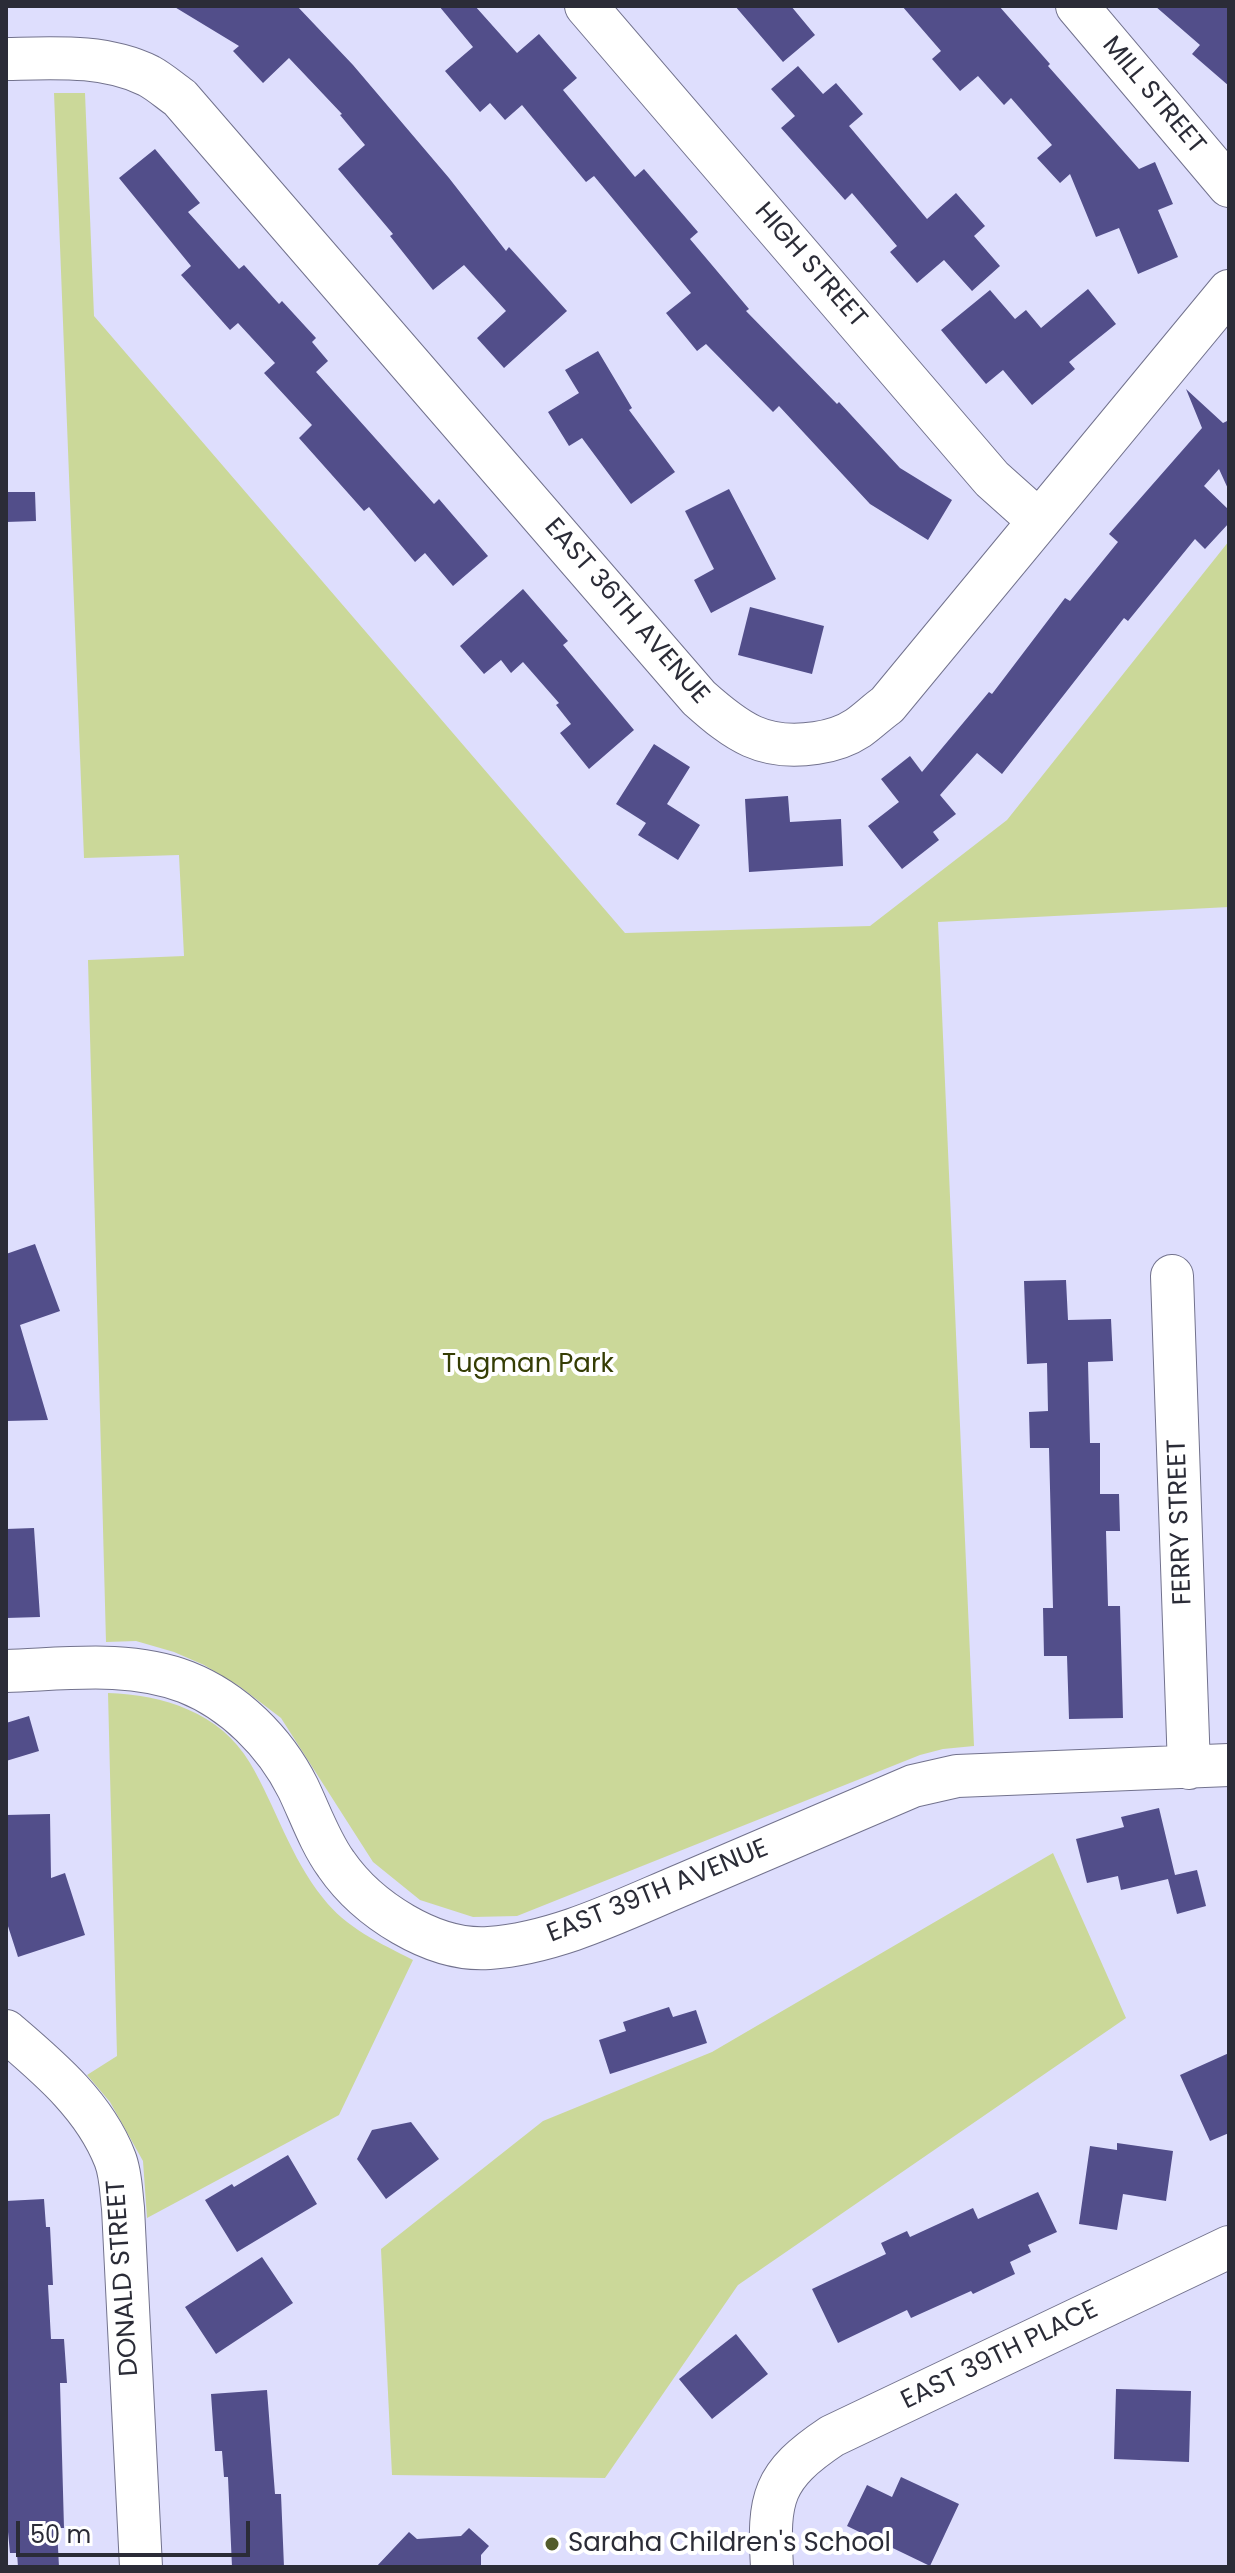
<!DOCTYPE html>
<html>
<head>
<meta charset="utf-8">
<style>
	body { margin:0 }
	#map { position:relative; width:1235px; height:2573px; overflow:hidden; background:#dedefd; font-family:Poppins,sans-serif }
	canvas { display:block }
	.frame { position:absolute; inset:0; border:8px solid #2b2c37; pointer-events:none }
	.scale { position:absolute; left:16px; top:2521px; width:234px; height:36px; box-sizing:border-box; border:4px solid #2b2c37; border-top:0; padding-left:10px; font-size:24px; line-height:28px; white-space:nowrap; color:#2b2c37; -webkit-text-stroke:6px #fff; paint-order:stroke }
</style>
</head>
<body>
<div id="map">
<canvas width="1235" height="2573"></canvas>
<div class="frame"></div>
<div class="scale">50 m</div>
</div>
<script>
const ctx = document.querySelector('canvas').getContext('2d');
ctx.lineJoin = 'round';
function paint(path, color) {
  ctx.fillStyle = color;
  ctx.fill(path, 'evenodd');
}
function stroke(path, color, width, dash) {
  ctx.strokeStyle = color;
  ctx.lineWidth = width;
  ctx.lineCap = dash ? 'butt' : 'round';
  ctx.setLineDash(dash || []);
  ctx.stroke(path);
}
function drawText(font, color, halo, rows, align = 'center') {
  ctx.font = font + ' Poppins,sans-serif';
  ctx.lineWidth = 8;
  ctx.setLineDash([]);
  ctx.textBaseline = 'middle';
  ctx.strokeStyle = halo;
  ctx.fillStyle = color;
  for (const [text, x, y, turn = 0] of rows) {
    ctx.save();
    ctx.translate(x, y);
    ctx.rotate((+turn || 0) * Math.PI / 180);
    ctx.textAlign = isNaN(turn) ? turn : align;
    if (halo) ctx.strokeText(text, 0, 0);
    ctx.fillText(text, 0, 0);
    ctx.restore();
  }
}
paint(new Path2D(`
	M 54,93 L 85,93 L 94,316 L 625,933 L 870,926 L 1007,820 L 1229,541 L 1229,907 L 938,922 L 974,1746 L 943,1749 L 920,1755 L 517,1916 L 473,1917 L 420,1900 L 373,1862 L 281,1718 L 239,1686 L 204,1665 L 174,1652 L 136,1641 L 106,1642 L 88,960 L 184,956 L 179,855 L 84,858 Z
	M 108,1693 C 163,1695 220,1712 250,1763 C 276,1807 290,1857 323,1898 C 346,1928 380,1943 413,1960 L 339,2115 L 147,2218 L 143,2161 L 110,2102 L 87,2075 L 117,2056 Z
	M 1053,1853 L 1126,2018 L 738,2285 L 605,2478 L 392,2475 L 381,2249 L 543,2121 L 712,2052 Z`), '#cbd899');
paint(new Path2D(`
	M 173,6 L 297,6 L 353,65 L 449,178 L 506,251 L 509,247 L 567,311 L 504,368 L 477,338 L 506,311 L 464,265 L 433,290 L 390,236 L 393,234 L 338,169 L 365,145 L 340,115 L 342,114 L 289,58 L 263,83 L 233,51 L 239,46 Z
	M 439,6 L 475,6 L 517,53 L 539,34 L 577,78 L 563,90 L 635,177 L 644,169 L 698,232 L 690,239 L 749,309 L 746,311 L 837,404 L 839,402 L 900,468 L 952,500 L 928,540 L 870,504 L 779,406 L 773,412 L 706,344 L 697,351 L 666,313 L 691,293 L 594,176 L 586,182 L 522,105 L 505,120 L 490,103 L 480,112 L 445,71 L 473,47 Z
	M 735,6 L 791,6 L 815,35 L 783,62 Z
	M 902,6 L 999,6 L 1050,64 L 1048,66 L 1139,169 L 1155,162 L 1173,204 L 1158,210 L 1178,257 L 1138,274 L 1119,228 L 1096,237 L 1070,174 L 1060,183 L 1037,158 L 1052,145 L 1011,98 L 1004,105 L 978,76 L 960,91 L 932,59 L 941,51 Z
	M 1155,6 L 1229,6 L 1229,86 L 1192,54 L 1200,45 Z
	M 798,66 L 823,94 L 836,83 L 863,114 L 849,126 L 927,219 L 956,193 L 985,226 L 974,236 L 1000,266 L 972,291 L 944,260 L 917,283 L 890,252 L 897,246 L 852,193 L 845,200 L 781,128 L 795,116 L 771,89 Z
	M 155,149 L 200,203 L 188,212 L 239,269 L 244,265 L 279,304 L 282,301 L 316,338 L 312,342 L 328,361 L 316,372 L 434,504 L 439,499 L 488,556 L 453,586 L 425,553 L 415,562 L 369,507 L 364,511 L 299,438 L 312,425 L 264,373 L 275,363 L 238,323 L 230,330 L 181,275 L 191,266 L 119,178 Z
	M 1088,289 L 1116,324 L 1069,362 L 1075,369 L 1032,405 L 1003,370 L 986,384 L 941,330 L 990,290 L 1015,319 L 1026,310 L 1041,328 Z
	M 598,351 L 632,408 L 629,410 L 675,472 L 631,504 L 582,438 L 569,446 L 548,412 L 579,393 L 565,370 Z
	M 1186,389 L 1223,423 L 1229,420 L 1229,491 L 1219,469 L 1204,486 L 1229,510 L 1229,523 L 1205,549 L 1195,539 L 1128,621 L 1124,618 L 1002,774 L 977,753 L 940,795 L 956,814 L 933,832 L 939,840 L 902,869 L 868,826 L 899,802 L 881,779 L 910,756 L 922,772 L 989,692 L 992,694 L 1065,598 L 1070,601 L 1118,542 L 1109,534 L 1202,428 Z
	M 729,489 L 776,579 L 711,613 L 694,580 L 714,569 L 685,511 Z
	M 6,492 L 35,492 L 36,521 L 6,522 Z
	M 523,589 L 568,641 L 563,645 L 634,730 L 589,769 L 560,733 L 571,724 L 556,705 L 559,703 L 523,662 L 511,673 L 501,660 L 484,674 L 460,646 Z
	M 750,607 L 824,626 L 812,674 L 738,655 Z
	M 654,744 L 690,767 L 667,804 L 700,825 L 678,860 L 638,835 L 646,823 L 616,804 Z
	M 788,796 L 790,822 L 841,819 L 843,866 L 749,872 L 745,799 Z
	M 35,1244 L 60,1311 L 20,1325 L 48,1420 L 6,1421 L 6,1254 Z
	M 1066,1280 L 1068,1320 L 1111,1319 L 1113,1361 L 1088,1362 L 1090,1443 L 1100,1443 L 1100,1494 L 1119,1494 L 1120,1531 L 1106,1531 L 1108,1606 L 1120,1606 L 1123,1718 L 1069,1719 L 1067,1656 L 1044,1656 L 1043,1608 L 1053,1608 L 1049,1448 L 1030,1448 L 1029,1412 L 1048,1411 L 1047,1363 L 1027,1364 L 1024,1281 Z
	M 34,1528 L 40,1617 L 6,1618 L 6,1529 Z
	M 29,1716 L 39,1751 L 6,1761 L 6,1723 Z
	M 1159,1808 L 1175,1875 L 1197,1870 L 1206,1906 L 1177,1914 L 1168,1879 L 1121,1890 L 1118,1876 L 1087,1883 L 1076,1839 L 1124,1827 L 1121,1817 Z
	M 50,1814 L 51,1878 L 65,1873 L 85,1935 L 18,1957 L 6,1920 L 6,1815 Z
	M 669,2007 L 673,2017 L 696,2010 L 707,2043 L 610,2074 L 599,2040 L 626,2031 L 623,2022 Z
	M 1229,2053 L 1229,2133 L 1210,2141 L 1180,2075 Z
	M 411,2122 L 439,2159 L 386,2199 L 357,2159 L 372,2130 Z
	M 1117,2143 L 1173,2151 L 1166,2201 L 1123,2194 L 1117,2230 L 1079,2224 L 1090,2146 L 1117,2150 Z
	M 288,2155 L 317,2204 L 237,2252 L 205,2200 L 232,2184 L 234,2187 Z
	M 1038,2192 L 1057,2232 L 1028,2245 L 1031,2252 L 1010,2262 L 1015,2274 L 973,2294 L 971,2291 L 911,2318 L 907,2310 L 838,2343 L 812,2289 L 886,2254 L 881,2243 L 907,2231 L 910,2237 L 973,2208 L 978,2219 Z
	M 44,2199 L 46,2227 L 50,2227 L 53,2285 L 48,2285 L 51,2339 L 64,2339 L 67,2383 L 60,2383 L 64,2528 L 57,2528 L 59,2567 L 18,2567 L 17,2553 L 10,2553 L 6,2511 L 6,2201 Z
	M 262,2257 L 293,2303 L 216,2354 L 185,2307 Z
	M 736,2334 L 768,2374 L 712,2419 L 679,2379 Z
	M 1116,2389 L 1191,2391 L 1189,2462 L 1114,2459 Z
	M 267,2390 L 275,2494 L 281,2494 L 284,2567 L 232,2567 L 228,2477 L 224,2477 L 222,2451 L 215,2451 L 211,2394 Z
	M 901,2477 L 959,2504 L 930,2566 L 847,2526 L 867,2485 L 892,2497 Z
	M 469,2528 L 489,2546 L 481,2555 L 481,2567 L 376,2567 L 409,2532 L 417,2539 L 461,2536 Z`), '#524e8a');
const minor = new Path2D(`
	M 586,6 L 992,479 L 1039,521
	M 1077,6 L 1229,186
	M 6,59 C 53,58 105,54 149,76 C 160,82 170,91 180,98 L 699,698 C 737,732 763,751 816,743 C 830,741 846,736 858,728 C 868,721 877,712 887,705 L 1229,291
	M 1172,1276 L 1189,1768
	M 6,1671 C 66,1669 129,1660 186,1682 C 234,1701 275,1742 298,1788 C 310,1813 320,1842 336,1864 C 367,1909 433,1952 489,1948 C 557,1943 622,1910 684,1884 C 760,1851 837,1819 913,1786 L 957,1776 L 1229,1765
	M 6,2031 C 48,2067 94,2105 115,2159 C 121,2174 121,2192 123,2208 L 141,2567
	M 772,2567 C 768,2498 772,2476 832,2436 L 1229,2247`);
stroke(minor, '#72728d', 44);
stroke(minor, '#fff', 42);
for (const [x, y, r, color] of [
	[552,2544,8,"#535c2b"]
]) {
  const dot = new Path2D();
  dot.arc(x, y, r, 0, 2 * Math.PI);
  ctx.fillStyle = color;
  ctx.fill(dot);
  stroke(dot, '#fff', 3);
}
drawText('26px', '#2b2c37', '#fff', [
	["MILL STREET",1153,96,50],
	["HIGH STREET",810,266,49],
	["EAST 36TH AVENUE",626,612,49],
	["FERRY STREET",1181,1522,-92],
	["EAST 39TH AVENUE",658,1892,-22],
	["DONALD STREET",124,2278,-94],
	["EAST 39TH PLACE",1000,2356,-26]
]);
drawText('26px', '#353d04', '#fff', [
	["Tugman Park",528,1365]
]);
drawText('26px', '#2b2c37', '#fff', [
	["Saraha Children's School",568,2544]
], 'left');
</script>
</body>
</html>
